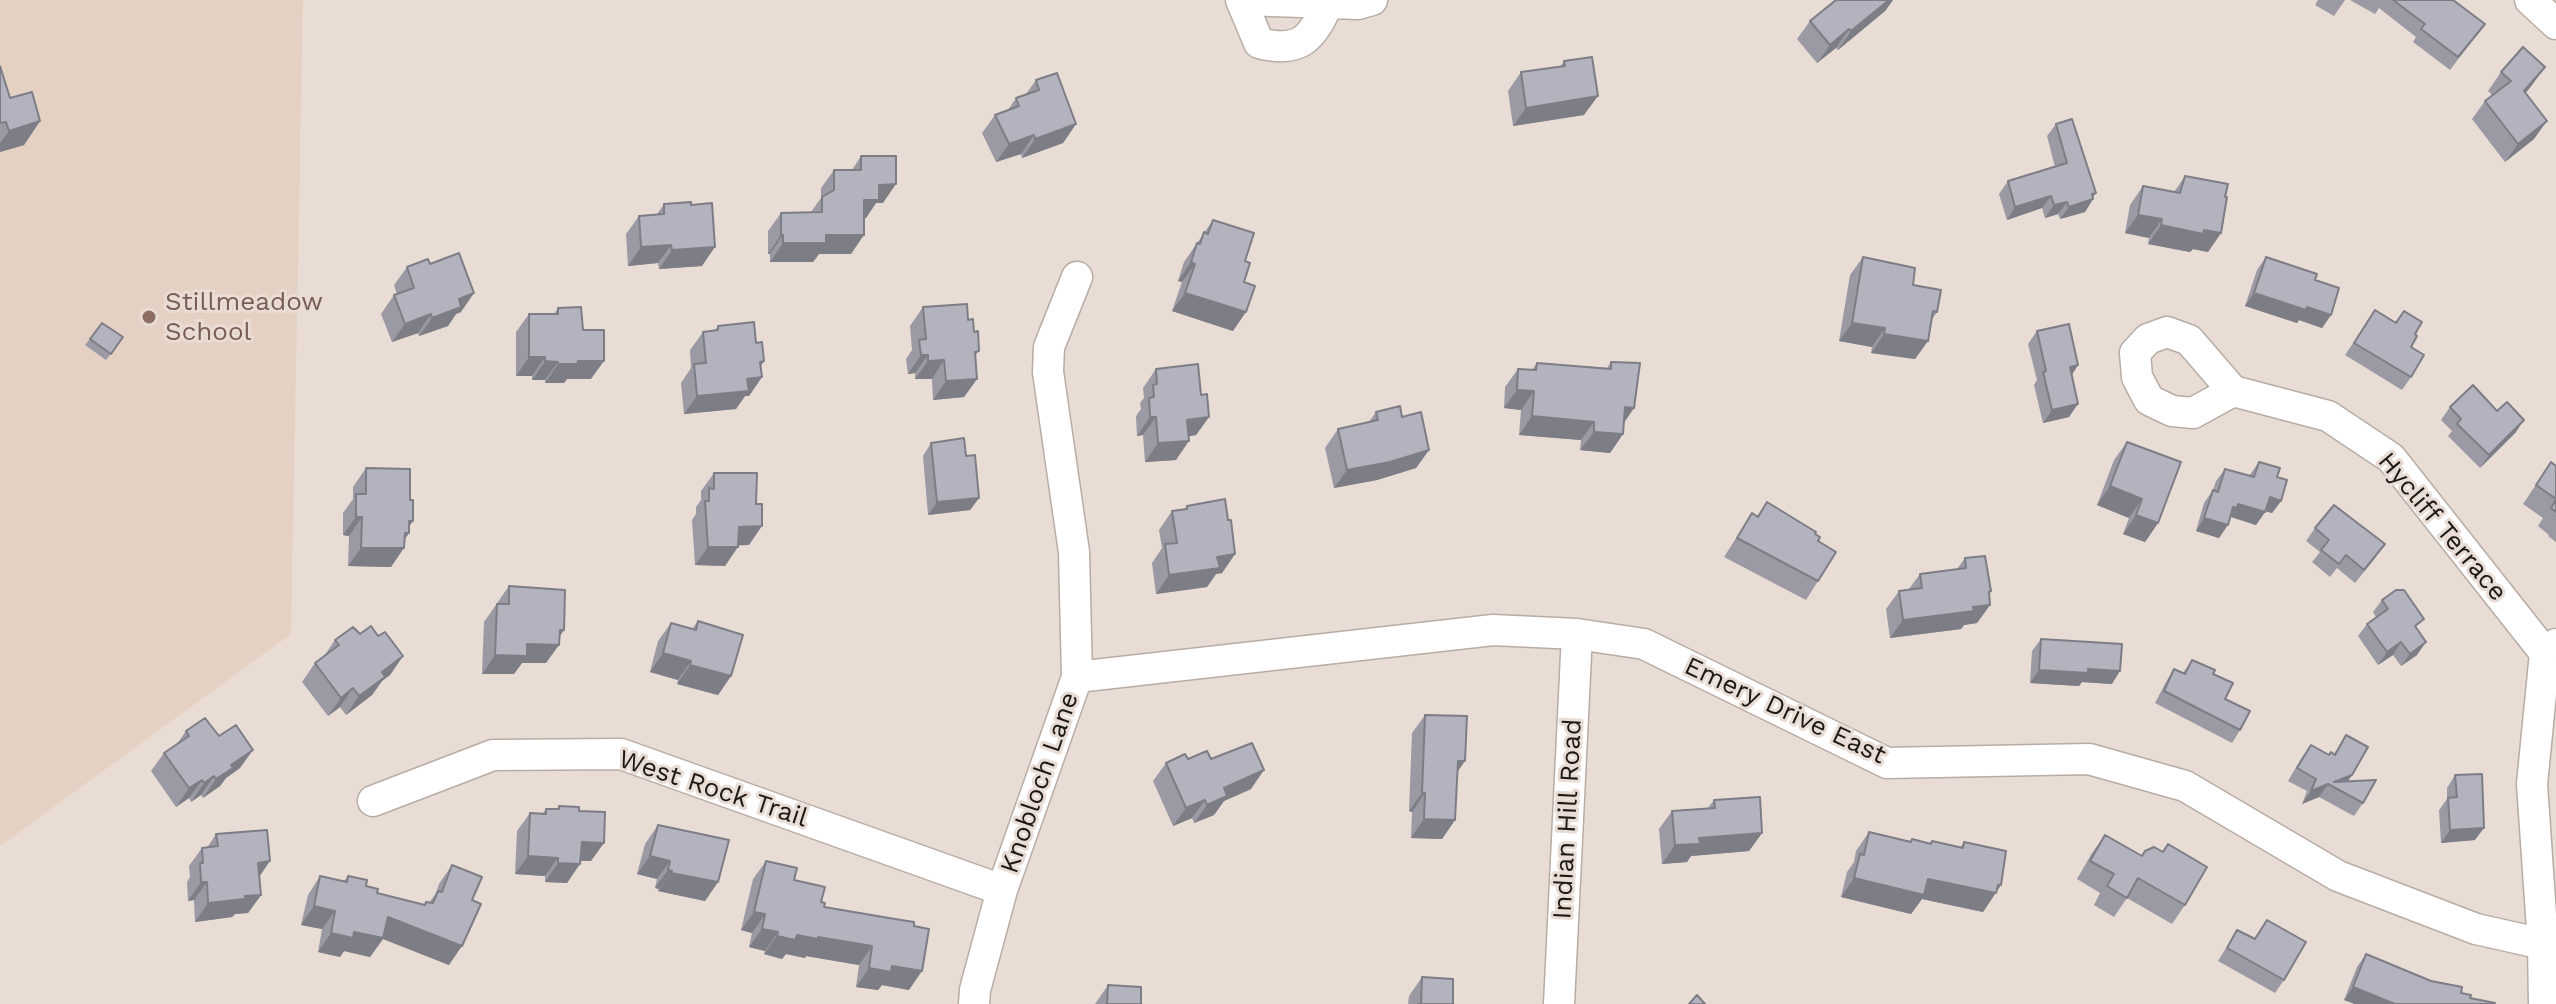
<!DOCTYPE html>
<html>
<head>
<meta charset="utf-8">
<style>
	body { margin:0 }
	canvas { display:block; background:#e9dcd4 }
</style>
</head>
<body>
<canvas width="2556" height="1004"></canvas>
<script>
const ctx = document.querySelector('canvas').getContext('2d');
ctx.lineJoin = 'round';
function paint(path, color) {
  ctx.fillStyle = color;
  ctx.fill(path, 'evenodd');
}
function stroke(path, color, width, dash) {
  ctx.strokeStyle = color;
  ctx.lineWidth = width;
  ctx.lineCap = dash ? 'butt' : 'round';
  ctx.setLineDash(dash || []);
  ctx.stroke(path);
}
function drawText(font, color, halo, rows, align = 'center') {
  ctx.font = font + ' "Work Sans",sans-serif';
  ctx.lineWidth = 6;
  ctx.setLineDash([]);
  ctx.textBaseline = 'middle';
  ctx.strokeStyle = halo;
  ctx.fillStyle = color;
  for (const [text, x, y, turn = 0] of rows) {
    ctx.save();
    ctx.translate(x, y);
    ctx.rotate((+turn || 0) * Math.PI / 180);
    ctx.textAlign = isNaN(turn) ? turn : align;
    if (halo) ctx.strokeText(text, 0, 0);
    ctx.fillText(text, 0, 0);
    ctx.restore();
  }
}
paint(new Path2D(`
	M 0,0 L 303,0 L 291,634 L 0,846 Z`), '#e5d1c4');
const minor = new Path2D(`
	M 1241,0 L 1259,43 C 1301,54 1312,38 1329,2
	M 1244,0 L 1358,4 L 1372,0
	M 2530,0 L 2556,24
	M 2233,391 L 2193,413 L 2172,411 L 2149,400 L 2137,377 L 2135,353 L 2148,339 L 2167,332 L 2189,340 L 2233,391 L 2328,416 L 2391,458 L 2545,653
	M 1077,677 L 1493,630 L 1577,634 L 1644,644 L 1887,763 L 2089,759 L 2185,786 L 2338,876 L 2476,929 L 2543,944 L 2556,944
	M 373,801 L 493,755 L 621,754 L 1002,890
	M 974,1004 L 975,990 L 1002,890 L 1077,677 L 1074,552 L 1048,372 L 1049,347 L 1077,277
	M 1559,1004 L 1577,634
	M 2544,1004 L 2543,944 L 2532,784 L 2545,653 L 2556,644`);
stroke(minor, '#b8aca4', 33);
stroke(minor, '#fff', 30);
paint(new Path2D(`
	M 1836,0 L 1893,0 L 1885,11 L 1838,50 L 1836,48 L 1817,63 L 1797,39 L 1810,21 Z
	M 2318,0 L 2345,0 L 2334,16 L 2315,5 Z
	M 2350,0 L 2453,0 L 2476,36 L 2450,70 L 2413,42 L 2416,37 L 2379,8 L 2375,14 Z
	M 1564,61 L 1584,115 L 1513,126 L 1508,91 L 1521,72 L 1560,67 Z
	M 0,66 L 10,98 L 40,121 L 24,145 L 0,152 Z
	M 2501,72 L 2532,85 L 2526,93 L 2534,139 L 2505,162 L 2472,119 L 2485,101 L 2492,95 L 2488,91 Z
	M 1036,80 L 1076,124 L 1063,143 L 1022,158 L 1021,154 L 996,162 L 982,133 L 995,115 L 1008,110 L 1016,98 L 1026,94 Z
	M 2056,124 L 2093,199 L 2085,212 L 2060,219 L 2058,214 L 2045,218 L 2042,208 L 2007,220 L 1999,194 L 2008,181 L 2055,167 L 2047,136 Z
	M 861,156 L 883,203 L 876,203 L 866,218 L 864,218 L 851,254 L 819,254 L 813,262 L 770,262 L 770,254 L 768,254 L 768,231 L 781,213 L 811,212 L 821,198 L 821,188 L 834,170 L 852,170 Z
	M 2185,176 L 2225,197 L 2221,233 L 2208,252 L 2193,249 L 2190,252 L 2148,244 L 2149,238 L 2125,233 L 2130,205 L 2143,186 L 2174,192 Z
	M 664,204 L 691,205 L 702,266 L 659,269 L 658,263 L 628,266 L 626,234 L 639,216 L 657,214 Z
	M 1213,220 L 1245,261 L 1244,282 L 1233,331 L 1172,311 L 1182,282 L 1178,281 L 1184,262 Z
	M 1863,257 L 1913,285 L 1937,312 L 1931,321 L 1928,341 L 1915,359 L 1871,353 L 1872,347 L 1839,341 L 1850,275 Z
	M 2266,257 L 2315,280 L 2331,315 L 2322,328 L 2299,320 L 2297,323 L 2245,306 L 2257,270 Z
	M 430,264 L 461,312 L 456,314 L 448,326 L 419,336 L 418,333 L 392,342 L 381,314 L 394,295 L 397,294 L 394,285 L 407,267 Z
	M 923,307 L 968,320 L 979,351 L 975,356 L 977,379 L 964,397 L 933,400 L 932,379 L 915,379 L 915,373 L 908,374 L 906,359 L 912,350 L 910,326 Z
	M 558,308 L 583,330 L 591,379 L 567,379 L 564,383 L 545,383 L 545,380 L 532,380 L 532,376 L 516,376 L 516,332 L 529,314 L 554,314 Z
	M 2375,310 L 2395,322 L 2404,311 L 2415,334 L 2411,347 L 2411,377 L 2402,390 L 2345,355 Z
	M 102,323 L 123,337 L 106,360 L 85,345 Z
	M 718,326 L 756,343 L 764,361 L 761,366 L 762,377 L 749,396 L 745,396 L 736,409 L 684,414 L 681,383 L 691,368 L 690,350 L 703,332 L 715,330 Z
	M 2037,331 L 2078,365 L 2071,375 L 2069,417 L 2043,423 L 2034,385 L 2037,380 L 2028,344 Z
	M 1611,362 L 1634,408 L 1624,423 L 1623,434 L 1610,453 L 1580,450 L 1581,440 L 1519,435 L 1521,410 L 1504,408 L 1505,387 L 1518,369 L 1532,370 L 1537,363 L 1607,368 Z
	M 1156,369 L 1201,395 L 1209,417 L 1196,435 L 1188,436 L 1176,460 L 1145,462 L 1143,435 L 1137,436 L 1136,416 L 1141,409 L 1140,403 L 1144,398 L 1143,388 Z
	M 2450,407 L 2516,432 L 2480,468 L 2448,436 L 2452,431 L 2441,420 Z
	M 1376,412 L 1402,417 L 1429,450 L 1416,468 L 1377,480 L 1334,488 L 1325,448 L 1338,429 L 1369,422 Z
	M 2127,442 L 2158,523 L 2145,542 L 2123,534 L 2129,518 L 2097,505 L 2114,460 Z
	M 931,443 L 966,456 L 979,498 L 970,510 L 928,515 L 923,456 Z
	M 2259,462 L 2277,477 L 2281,501 L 2272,513 L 2266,511 L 2256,525 L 2231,517 L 2219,538 L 2196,531 L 2204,503 L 2213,490 L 2216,481 L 2225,469 L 2249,476 Z
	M 2551,462 L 2556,466 L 2556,542 L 2548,536 L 2549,535 L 2538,526 L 2543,518 L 2523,504 Z
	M 366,468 L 409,526 L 404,539 L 391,567 L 348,566 L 349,536 L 343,535 L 343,513 L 353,499 L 353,487 Z
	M 714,473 L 749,545 L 738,545 L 725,566 L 695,565 L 692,520 L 696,514 L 696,507 L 701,500 L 701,491 Z
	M 1767,502 L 1815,534 L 1818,541 L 1818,581 L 1806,600 L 1724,557 L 1752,513 L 1757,517 Z
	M 1187,506 L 1235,554 L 1222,573 L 1216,574 L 1207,587 L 1156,594 L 1152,563 L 1162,548 L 1159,530 L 1172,511 L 1184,509 Z
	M 2315,528 L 2376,557 L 2355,583 L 2337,568 L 2330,577 L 2312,562 L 2320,552 L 2306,541 Z
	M 1965,558 L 1989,594 L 1990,605 L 1977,623 L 1964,625 L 1961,629 L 1890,638 L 1886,609 L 1899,591 L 1909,589 L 1920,574 L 1957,569 Z
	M 509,586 L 564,630 L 560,636 L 546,663 L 522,663 L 514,674 L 482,674 L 484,622 Z
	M 2382,600 L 2417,629 L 2417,655 L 2401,666 L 2393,655 L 2378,665 L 2358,636 L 2367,624 L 2376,617 L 2373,612 Z
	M 698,621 L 731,676 L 718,695 L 677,684 L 678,680 L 650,672 L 658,641 L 671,623 L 692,629 Z
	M 360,634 L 378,636 L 403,656 L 390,675 L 382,681 L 372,695 L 346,715 L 340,707 L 328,716 L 302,682 L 315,663 L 324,656 L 335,640 Z
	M 2041,639 L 2112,684 L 2082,682 L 2079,686 L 2030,683 L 2032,651 Z
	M 2192,660 L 2213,674 L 2240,730 L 2232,743 L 2155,703 L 2166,682 L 2174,669 L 2183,673 Z
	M 1425,715 L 1457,773 L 1455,820 L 1442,839 L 1411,838 L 1412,812 L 1409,811 L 1412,733 Z
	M 186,731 L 240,768 L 226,778 L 220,786 L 203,798 L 201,795 L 191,802 L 189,798 L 176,807 L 151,771 L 164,753 L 177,744 Z
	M 2346,735 L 2352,775 L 2348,781 L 2363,803 L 2354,816 L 2319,797 L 2302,804 L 2307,791 L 2288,781 L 2302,757 L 2311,745 L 2329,755 L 2334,754 Z
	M 1188,759 L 1211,759 L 1251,789 L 1224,801 L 1214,815 L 1194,823 L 1192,818 L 1173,826 L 1153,781 L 1166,763 Z
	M 2455,775 L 2475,840 L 2441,843 L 2439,810 L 2447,799 L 2447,788 Z
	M 1714,800 L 1762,833 L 1749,851 L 1691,856 L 1687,862 L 1662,864 L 1659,829 L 1672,811 L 1708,808 Z
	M 559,806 L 579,811 L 591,861 L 581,861 L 567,883 L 545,882 L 545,876 L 515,874 L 517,831 L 530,813 L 543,813 L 546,809 L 557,809 Z
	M 658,825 L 718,882 L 705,901 L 658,891 L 659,889 L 655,888 L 657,879 L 637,874 L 645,844 Z
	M 1869,832 L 1910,842 L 1912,839 L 1930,843 L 1932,841 L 1960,848 L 1964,842 L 2001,885 L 1983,912 L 1922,899 L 1911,914 L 1841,897 L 1847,872 L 1854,862 L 1856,851 Z
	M 216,834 L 259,877 L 261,895 L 248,913 L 235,914 L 232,917 L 195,922 L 194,900 L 188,901 L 187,882 L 190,877 L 189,866 L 202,848 L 207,848 Z
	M 2105,835 L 2141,856 L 2162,852 L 2168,844 L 2185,905 L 2172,924 L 2127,898 L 2114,917 L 2094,905 L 2100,893 L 2077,879 L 2092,853 Z
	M 766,861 L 794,880 L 821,902 L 824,907 L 901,920 L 909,990 L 882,985 L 878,990 L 856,987 L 859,965 L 806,956 L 805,958 L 786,954 L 782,959 L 764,954 L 765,951 L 749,947 L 752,933 L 741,930 L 753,879 Z
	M 452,865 L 449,965 L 383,939 L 370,957 L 344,951 L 340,957 L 318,952 L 322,929 L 301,925 L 308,895 L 320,876 L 344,881 L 348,876 L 377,893 L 424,905 L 429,903 L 436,893 L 439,884 Z
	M 2267,920 L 2284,980 L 2275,993 L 2218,961 L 2237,930 L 2254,939 Z
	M 2366,954 L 2470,998 L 2494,1004 L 2355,1004 L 2344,1000 L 2357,967 Z
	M 1422,977 L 1453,1004 L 1408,1004 L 1409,996 Z
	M 1108,985 L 1141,1004 L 1095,1004 Z`), '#9a99a4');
paint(new Path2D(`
	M 1889,0 L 1893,0 L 1885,11 L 1838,50 L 1851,31 Z
	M 1849,29 L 1836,48 L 1817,63 L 1830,45 Z
	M 2545,67 L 2532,85 L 2511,109 L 2524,91 Z
	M 1598,96 L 1584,115 L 1513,126 L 1526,108 Z
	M 40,121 L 24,145 L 0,152 L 0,143 L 9,131 Z
	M 2547,121 L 2534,139 L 2505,162 L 2518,144 Z
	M 1076,124 L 1063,143 L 1022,158 L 1035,139 Z
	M 1034,135 L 1021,154 L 996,162 L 1009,144 Z
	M 896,184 L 883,203 L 876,203 L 866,218 L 851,218 L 864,200 L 879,185 Z
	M 2096,193 L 2091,200 L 2093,199 L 2085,212 L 2060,219 L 2069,207 Z
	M 2051,196 L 2042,208 L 2007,220 L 2015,207 Z
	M 2067,202 L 2058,214 L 2045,218 L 2054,205 Z
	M 2138,215 L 2162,219 L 2149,238 L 2125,233 Z
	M 2161,225 L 2204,230 L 2221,233 L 2208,252 L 2193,249 L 2190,252 L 2148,244 Z
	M 781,235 L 783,235 L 770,254 L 768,254 Z
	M 826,235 L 864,235 L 851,254 L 819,254 L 813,262 L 770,262 L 783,243 Z
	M 671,245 L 658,263 L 628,266 L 641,247 Z
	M 715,247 L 702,266 L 659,269 L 672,250 Z
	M 1191,262 L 1195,264 L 1182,282 L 1178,281 Z
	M 474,293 L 461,312 L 456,314 L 448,326 L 419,336 L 432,318 L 459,299 Z
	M 1185,293 L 1246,312 L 1233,331 L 1172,311 Z
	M 2254,293 L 2307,307 L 2331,315 L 2322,328 L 2299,320 L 2297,323 L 2245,306 Z
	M 431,314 L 418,333 L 392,342 L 405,324 Z
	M 1852,323 L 1885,328 L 1872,347 L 1839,341 Z
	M 1884,334 L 1928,341 L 1915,359 L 1871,353 Z
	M 921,355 L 928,355 L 915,373 L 908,374 Z
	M 529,357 L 545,357 L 532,376 L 516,376 Z
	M 944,360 L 932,379 L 915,379 L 928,361 Z
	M 545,361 L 558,362 L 545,380 L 532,380 Z
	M 578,361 L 604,361 L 591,379 L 567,379 L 564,383 L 545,383 L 558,364 Z
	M 764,361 L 752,378 L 762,377 L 749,396 L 745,396 L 736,409 L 684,414 L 697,396 L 760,362 Z
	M 2078,365 L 2070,378 L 2070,367 Z
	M 977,379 L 964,397 L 933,400 L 946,381 Z
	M 1517,390 L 1534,391 L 1521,410 L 1504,408 Z
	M 2078,404 L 2069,417 L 2043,423 L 2052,410 Z
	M 1625,407 L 1634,408 L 1621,426 Z
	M 1532,416 L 1594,422 L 1581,440 L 1519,435 Z
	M 1150,417 L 1156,417 L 1143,435 L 1137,436 Z
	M 1209,417 L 1196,435 L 1174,439 L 1187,420 Z
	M 2524,420 L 2516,432 L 2480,468 L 2489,455 Z
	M 1594,432 L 1623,434 L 1610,453 L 1580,450 Z
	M 1189,441 L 1176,460 L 1145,462 L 1158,443 Z
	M 1429,450 L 1416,468 L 1377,480 L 1334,488 L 1347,470 Z
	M 2110,486 L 2142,499 L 2129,518 L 2097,505 Z
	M 2270,497 L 2281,501 L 2272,513 L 2261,510 Z
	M 979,498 L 970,510 L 928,515 L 937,502 Z
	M 2238,504 L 2265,512 L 2256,525 L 2231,517 L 2229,520 L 2233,507 Z
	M 2136,515 L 2158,523 L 2145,542 L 2123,534 Z
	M 356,517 L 362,517 L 349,536 L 343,535 Z
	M 2204,518 L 2228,525 L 2219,538 L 2196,531 Z
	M 409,521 L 413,521 L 405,533 L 409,533 L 399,548 L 404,548 L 391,567 L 348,566 L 361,548 Z
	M 762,526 L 749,545 L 726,546 L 739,527 Z
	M 708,547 L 738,547 L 725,566 L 695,565 Z
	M 1235,554 L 1222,573 L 1216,574 L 1207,587 L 1156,594 L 1169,575 L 1217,557 Z
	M 1991,591 L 1981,606 L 1990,605 L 1977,623 L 1964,625 L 1961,629 L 1890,638 L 1903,620 Z
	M 560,630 L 564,630 L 553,645 L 559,645 L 546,663 L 522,663 L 514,674 L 482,674 L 495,655 L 527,644 Z
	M 2401,642 L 2393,655 L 2378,665 L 2387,652 Z
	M 2426,642 L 2417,655 L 2401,666 L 2410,654 Z
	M 663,653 L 691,661 L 678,680 L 650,672 Z
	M 403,656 L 390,675 L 382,681 L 372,695 L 346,715 L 359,696 L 382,672 Z
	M 690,665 L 731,676 L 718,695 L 677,684 Z
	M 2088,669 L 2120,671 L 2112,684 L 2082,682 L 2079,686 L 2030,683 L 2039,670 Z
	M 353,688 L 340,707 L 328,716 L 341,698 Z
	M 253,750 L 240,768 L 226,778 L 220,786 L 203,798 L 216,779 L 231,765 Z
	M 1458,761 L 1465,761 L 1452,780 Z
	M 1264,770 L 1251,789 L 1224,801 L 1214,815 L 1194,823 L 1207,805 L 1224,788 Z
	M 2352,775 L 2343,788 L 2334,782 Z
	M 214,776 L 201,795 L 191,802 L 204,783 Z
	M 202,780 L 189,798 L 176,807 L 189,788 Z
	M 2328,784 L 2319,797 L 2302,804 L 2311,791 Z
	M 1422,793 L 1425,793 L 1412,812 L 1409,811 Z
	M 1205,800 L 1192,818 L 1173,826 L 1186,808 Z
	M 1424,819 L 1455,820 L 1442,839 L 1411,838 Z
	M 2484,828 L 2475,840 L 2441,843 L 2450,830 Z
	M 1762,833 L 1749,851 L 1691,856 L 1687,862 L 1662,864 L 1675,845 L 1699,838 Z
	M 582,842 L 604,843 L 591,861 L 569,860 Z
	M 528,856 L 558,858 L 545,876 L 515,874 Z
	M 650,856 L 670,861 L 657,879 L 637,874 Z
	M 270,861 L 257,880 L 258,863 Z
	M 558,863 L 580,864 L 567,883 L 545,882 Z
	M 668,870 L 672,871 L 659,889 L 655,888 Z
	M 671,873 L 718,882 L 705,901 L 658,891 Z
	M 1854,878 L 1928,879 L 2001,885 L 1983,912 L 1922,899 L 1911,914 L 1841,897 Z
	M 201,882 L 207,882 L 194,900 L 188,901 Z
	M 261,895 L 248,913 L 235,914 L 232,917 L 195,922 L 208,903 L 245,896 Z
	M 314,906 L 335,911 L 322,929 L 301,925 Z
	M 754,912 L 765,914 L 752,933 L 741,930 Z
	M 388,917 L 462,946 L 449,965 L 383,939 L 370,957 L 344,951 L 340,957 L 318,952 L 331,933 L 354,932 Z
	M 762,929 L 778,932 L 765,951 L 749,947 Z
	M 797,935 L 818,937 L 872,946 L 859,965 L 806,956 L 805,958 L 786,954 L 782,959 L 764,954 L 777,936 Z
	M 892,966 L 922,971 L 909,990 L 882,985 L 878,990 L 856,987 L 869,968 Z
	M 2353,987 L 2395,1004 L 2355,1004 L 2344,1000 Z`), '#7d7d86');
const building = new Path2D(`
	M 1836,0 L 1889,0 L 1851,31 L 1849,29 L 1830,45 L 1810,21 Z
	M 2393,0 L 2453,0 L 2485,24 L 2458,57 L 2421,29 L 2425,24 Z
	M 2523,47 L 2545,67 L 2524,91 L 2547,121 L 2518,144 L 2485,101 L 2511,81 L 2501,72 Z
	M 1592,57 L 1598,96 L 1526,108 L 1521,72 L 1565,66 L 1564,61 Z
	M 0,66 L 10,98 L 32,92 L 40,121 L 9,131 L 6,122 L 0,123 Z
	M 1057,73 L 1076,124 L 1035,139 L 1034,135 L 1009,144 L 995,115 L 1019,106 L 1016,98 L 1039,90 L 1036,80 Z
	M 2072,119 L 2096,193 L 2092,194 L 2093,199 L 2069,207 L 2067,202 L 2054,205 L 2051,196 L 2015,207 L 2008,181 L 2067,163 L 2056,124 Z
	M 861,156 L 896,156 L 896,184 L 879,185 L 879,200 L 864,200 L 864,235 L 826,235 L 826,243 L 783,243 L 783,235 L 781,235 L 781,213 L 822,212 L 822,197 L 834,190 L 834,170 L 861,170 Z
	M 2185,176 L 2228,184 L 2225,197 L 2227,197 L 2221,233 L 2204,230 L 2203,234 L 2161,225 L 2162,219 L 2138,215 L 2143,186 L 2180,193 Z
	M 691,202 L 691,205 L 712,203 L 715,247 L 672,250 L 671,245 L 641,247 L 639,216 L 664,214 L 664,204 Z
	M 1213,220 L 1254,233 L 1245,261 L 1250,263 L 1244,282 L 1255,286 L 1246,312 L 1185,293 L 1195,264 L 1191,262 L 1197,243 L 1200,244 L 1204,232 L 1208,234 Z
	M 459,253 L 474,293 L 459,299 L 461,307 L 432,318 L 431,314 L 405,324 L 394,295 L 414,288 L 407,267 L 428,259 L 430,264 Z
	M 1863,257 L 1915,268 L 1913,285 L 1941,290 L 1937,312 L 1933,311 L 1928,341 L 1884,334 L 1885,328 L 1852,323 Z
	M 2266,257 L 2317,274 L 2315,280 L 2339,288 L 2331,315 L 2307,307 L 2306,310 L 2254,293 Z
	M 967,304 L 968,320 L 973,319 L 974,332 L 978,331 L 979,351 L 975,352 L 977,379 L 946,381 L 944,360 L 928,361 L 928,355 L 921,355 L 919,340 L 926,339 L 923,307 Z
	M 581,307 L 583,330 L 604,330 L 604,361 L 578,361 L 577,364 L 558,364 L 558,362 L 545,361 L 545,357 L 529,357 L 529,314 L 558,314 L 558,308 Z
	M 2375,310 L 2396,323 L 2404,311 L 2422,322 L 2415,334 L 2417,336 L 2411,347 L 2424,355 L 2411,377 L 2354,343 Z
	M 754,322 L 756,343 L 762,342 L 764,361 L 760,362 L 762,377 L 747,379 L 749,391 L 697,396 L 694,364 L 706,363 L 703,332 L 718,330 L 718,326 Z
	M 102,323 L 123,337 L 111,354 L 90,339 Z
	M 2069,324 L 2078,365 L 2070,367 L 2078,404 L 2052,410 L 2043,372 L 2046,371 L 2037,331 Z
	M 1611,362 L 1640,363 L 1634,408 L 1625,407 L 1623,434 L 1594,432 L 1594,422 L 1532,416 L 1534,391 L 1517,390 L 1518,369 L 1536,370 L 1537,363 L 1611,369 Z
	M 1198,364 L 1201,395 L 1207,394 L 1209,417 L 1187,420 L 1189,441 L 1158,443 L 1156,417 L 1150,417 L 1149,398 L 1154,397 L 1153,385 L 1157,384 L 1156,369 Z
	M 2473,385 L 2497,411 L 2507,402 L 2524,420 L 2489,455 L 2457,424 L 2461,419 L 2450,407 Z
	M 1400,406 L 1402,417 L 1421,412 L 1429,450 L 1390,462 L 1347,470 L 1338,429 L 1378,420 L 1376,412 Z
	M 964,438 L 966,456 L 975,455 L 979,498 L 937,502 L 931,443 Z
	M 2127,442 L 2181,462 L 2158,523 L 2136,515 L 2142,499 L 2110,486 Z
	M 2259,462 L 2280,468 L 2277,477 L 2287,480 L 2281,501 L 2270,497 L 2265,512 L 2238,504 L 2237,508 L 2233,507 L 2228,525 L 2204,518 L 2213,490 L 2218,492 L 2225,469 L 2254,477 Z
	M 2551,462 L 2556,466 L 2556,499 L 2536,485 Z
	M 366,468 L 410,469 L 410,500 L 413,500 L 413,521 L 409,521 L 409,533 L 405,533 L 404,548 L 361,548 L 362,517 L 356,517 L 356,494 L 366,494 Z
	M 714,473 L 757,473 L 756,504 L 762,504 L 762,526 L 739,527 L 738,547 L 708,547 L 705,501 L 709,501 L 709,488 L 714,489 Z
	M 1225,499 L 1228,520 L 1231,520 L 1235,554 L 1217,557 L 1220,568 L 1169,575 L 1165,544 L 1177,543 L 1172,511 L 1187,509 L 1187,506 Z
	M 2556,500 L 2556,512 L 2551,508 Z
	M 1767,502 L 1816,532 L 1815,534 L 1820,537 L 1818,541 L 1836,552 L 1818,581 L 1737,538 L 1752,513 L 1758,517 Z
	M 2334,505 L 2385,544 L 2364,570 L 2346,555 L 2339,564 L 2321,550 L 2329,540 L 2315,528 Z
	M 1985,556 L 1991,591 L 1989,592 L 1990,605 L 1973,607 L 1974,611 L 1903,620 L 1899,591 L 1922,588 L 1920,574 L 1966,568 L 1965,558 Z
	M 509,586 L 565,590 L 564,630 L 560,630 L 559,645 L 527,644 L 527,656 L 495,655 L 497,604 L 509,604 Z
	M 2396,590 L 2404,590 L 2424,619 L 2415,626 L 2426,642 L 2410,654 L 2401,642 L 2387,652 L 2367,624 L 2388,609 L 2382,600 Z
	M 698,621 L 743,635 L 731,676 L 690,665 L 691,661 L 663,653 L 671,623 L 696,630 Z
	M 371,626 L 378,636 L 385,632 L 403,656 L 382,672 L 385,677 L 359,696 L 353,688 L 341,698 L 315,663 L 339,645 L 335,640 L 353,627 L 360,634 Z
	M 2041,639 L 2122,644 L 2120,671 L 2088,669 L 2088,673 L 2039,670 Z
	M 2192,660 L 2215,670 L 2213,674 L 2233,683 L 2225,699 L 2250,711 L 2240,730 L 2164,691 L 2174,669 L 2185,674 Z
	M 1425,715 L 1467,716 L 1465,761 L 1458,761 L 1455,820 L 1424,819 L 1425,793 L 1422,793 Z
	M 205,718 L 219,736 L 236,725 L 253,750 L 231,765 L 233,768 L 216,779 L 214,776 L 204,783 L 202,780 L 189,788 L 164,753 L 189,736 L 186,731 Z
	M 2346,735 L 2368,747 L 2352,775 L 2334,782 L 2376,780 L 2363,803 L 2328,784 L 2311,791 L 2316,779 L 2297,768 L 2311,745 L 2329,755 L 2331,752 L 2335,755 Z
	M 1252,743 L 1264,770 L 1224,788 L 1227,796 L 1207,805 L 1205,800 L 1186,808 L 1166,763 L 1185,754 L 1188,759 L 1207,751 L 1211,759 Z
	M 2482,774 L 2484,828 L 2450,830 L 2448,798 L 2457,797 L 2455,775 Z
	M 1760,797 L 1762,833 L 1699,838 L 1700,844 L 1675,845 L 1672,811 L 1715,808 L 1714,800 Z
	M 559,806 L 579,807 L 579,811 L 605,812 L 604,843 L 582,842 L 580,864 L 558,863 L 558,858 L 528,856 L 530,813 L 546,814 L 546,809 L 559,809 Z
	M 658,825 L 729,840 L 718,882 L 671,873 L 672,871 L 668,870 L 670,861 L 650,856 Z
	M 267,830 L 270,861 L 258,863 L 261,895 L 245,896 L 245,899 L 208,903 L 207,882 L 201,882 L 200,863 L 203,863 L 202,848 L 218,846 L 216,834 Z
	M 1869,832 L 1911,842 L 1912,839 L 1931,844 L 1932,841 L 1963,848 L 1964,842 L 2006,851 L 2001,885 L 1998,885 L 1996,893 L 1928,879 L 1924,895 L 1854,878 L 1860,854 L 1864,855 Z
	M 2105,835 L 2142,856 L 2145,851 L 2154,847 L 2163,852 L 2168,844 L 2207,867 L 2185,905 L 2138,878 L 2127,898 L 2107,886 L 2114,874 L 2090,861 Z
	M 766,861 L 797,868 L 794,880 L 825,887 L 821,902 L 825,903 L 824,907 L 901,920 L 914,922 L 914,926 L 929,929 L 922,971 L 892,966 L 891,972 L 869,968 L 872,946 L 818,937 L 818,939 L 797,935 L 795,940 L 777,936 L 778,932 L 762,929 L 765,914 L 754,912 Z
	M 452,865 L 482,877 L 472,900 L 481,904 L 462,946 L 388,917 L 383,938 L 354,932 L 353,938 L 331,933 L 335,911 L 314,906 L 320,876 L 347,882 L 348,876 L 367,880 L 366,886 L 378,889 L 377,893 L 425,905 L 426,902 L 433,903 L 438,891 L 442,892 Z
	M 2267,920 L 2306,942 L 2284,980 L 2227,948 L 2237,930 L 2255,939 Z
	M 2366,954 L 2431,981 L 2462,987 L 2461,993 L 2471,995 L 2470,998 L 2495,1003 L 2494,1004 L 2395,1004 L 2353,987 Z
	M 1422,977 L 1453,979 L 1453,1004 L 1418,1004 L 1421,1004 Z
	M 1108,985 L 1141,987 L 1141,1004 L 1107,1004 Z
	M 1697,995 L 1705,1004 L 1689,1004 Z`);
paint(building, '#b3b2bf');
stroke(building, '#7d7d86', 2);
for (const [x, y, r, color] of [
	[149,317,8,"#8d6e63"]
]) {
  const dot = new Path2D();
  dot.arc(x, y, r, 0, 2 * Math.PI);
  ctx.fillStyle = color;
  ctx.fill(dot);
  stroke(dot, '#e9dcd4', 3);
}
drawText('26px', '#785e54', '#e9dcd4', [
	["Stillmeadow",165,302],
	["School",165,332]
], 'left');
drawText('26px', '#1c1815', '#e9dcd4', [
	["Hycliff Terrace",2442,527,50],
	["Emery Drive East",1785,711,25],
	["Knobloch Lane",1040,783,-71],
	["West Rock Trail",713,789,18],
	["Indian Hill Road",1568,819,-87]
]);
</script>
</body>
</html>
